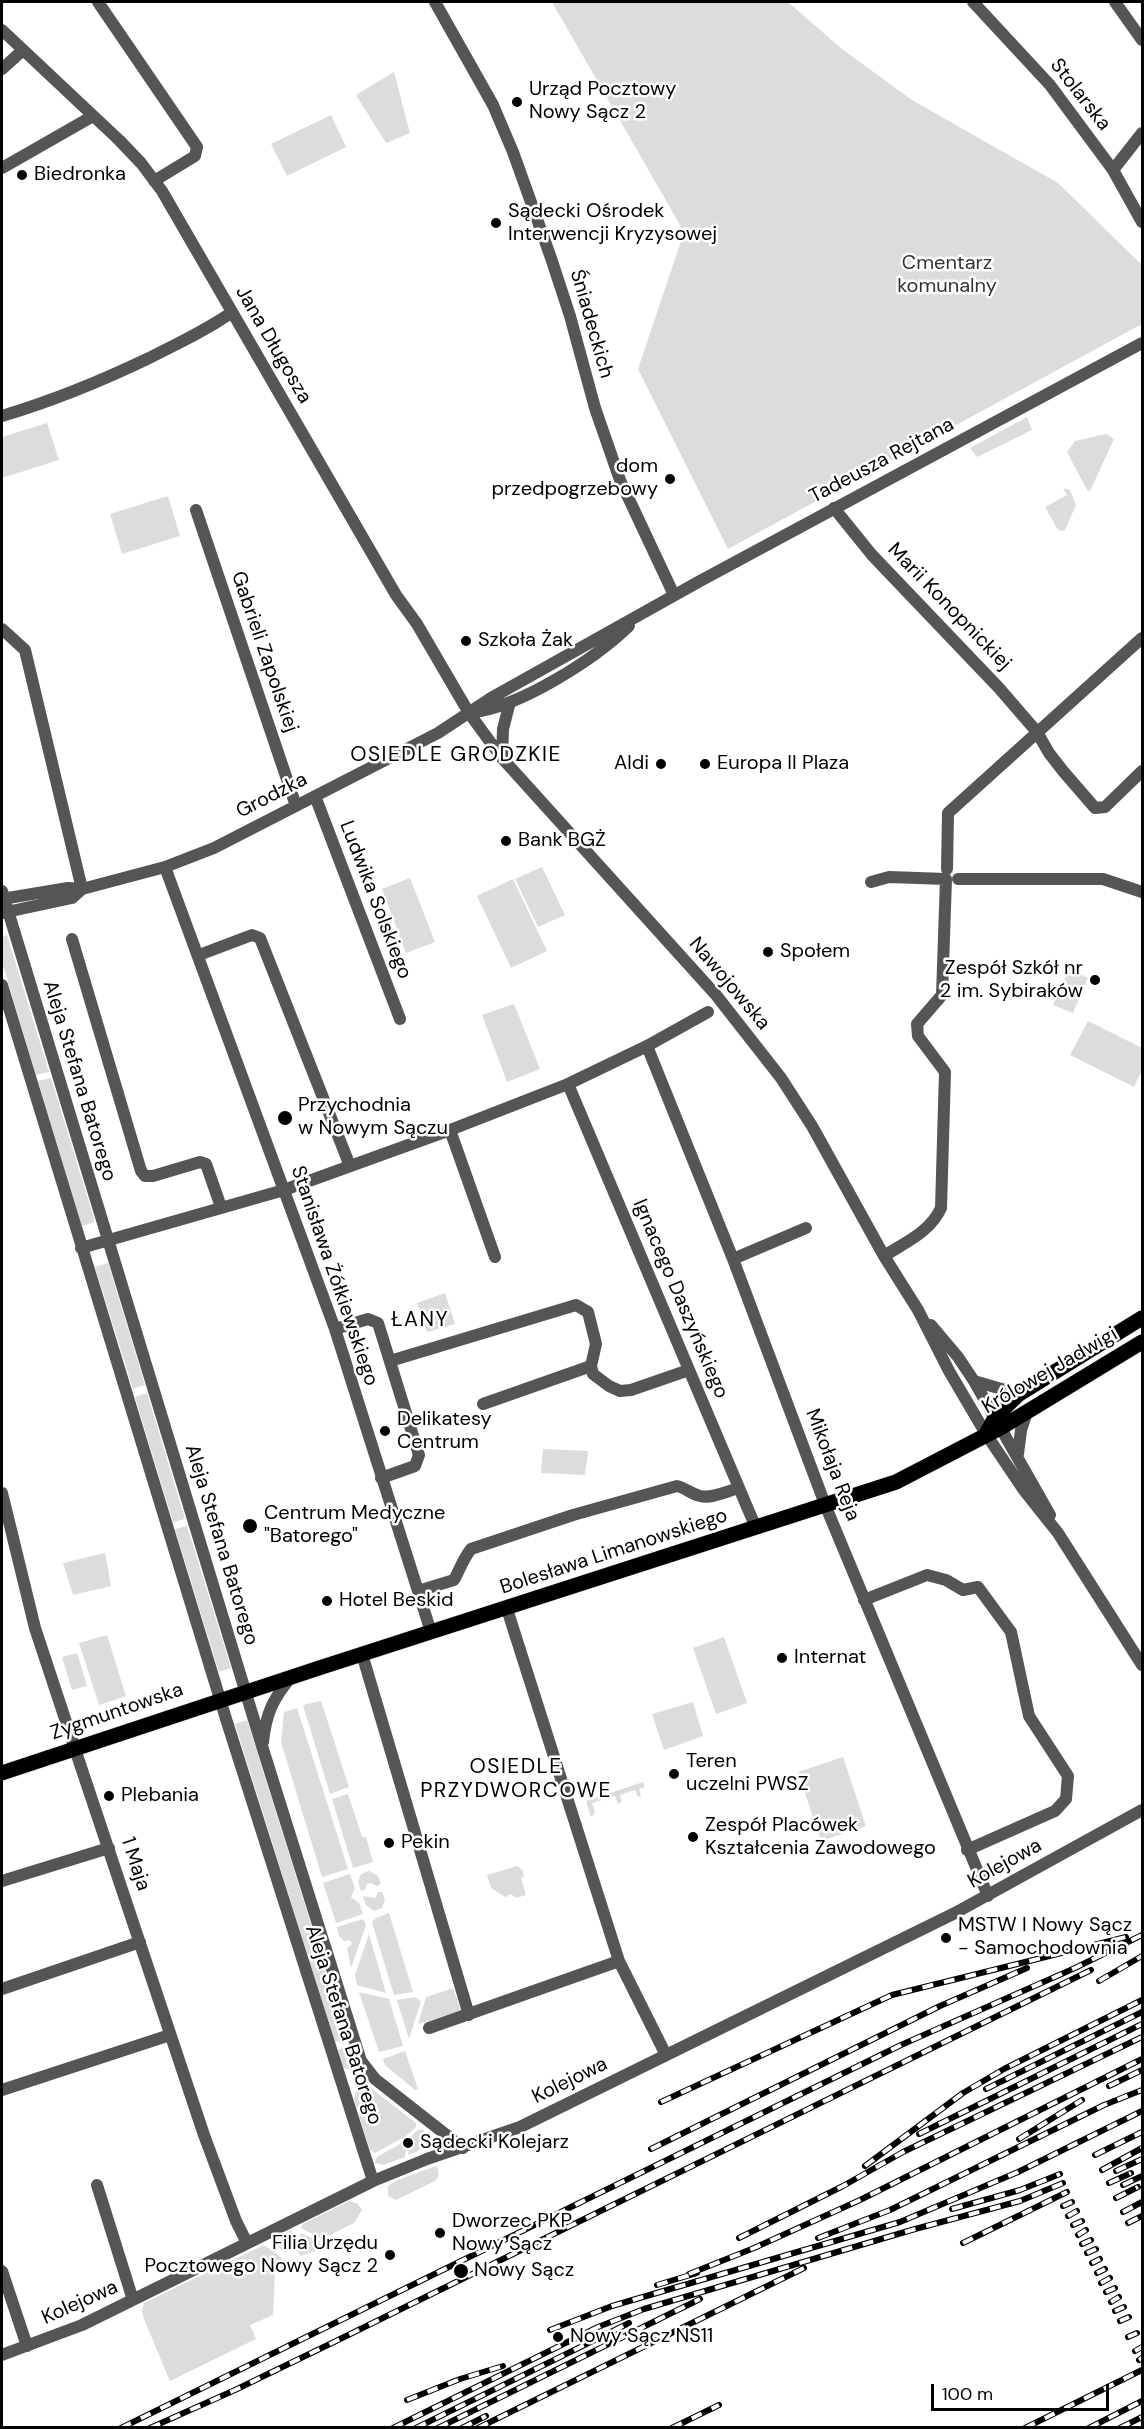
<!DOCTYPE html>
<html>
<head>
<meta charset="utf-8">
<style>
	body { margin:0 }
	#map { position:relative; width:1144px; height:2429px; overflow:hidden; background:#fff; font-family:"DM Sans",sans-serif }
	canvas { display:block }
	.frame { position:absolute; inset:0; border:3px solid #000; pointer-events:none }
	.scale { position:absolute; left:931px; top:2384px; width:178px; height:27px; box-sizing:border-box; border:3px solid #000; border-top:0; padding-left:8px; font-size:18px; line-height:21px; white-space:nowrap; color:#000; -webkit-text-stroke:4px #fff; paint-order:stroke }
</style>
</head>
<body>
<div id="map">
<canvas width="1144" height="2429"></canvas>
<div class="frame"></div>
<div class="scale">100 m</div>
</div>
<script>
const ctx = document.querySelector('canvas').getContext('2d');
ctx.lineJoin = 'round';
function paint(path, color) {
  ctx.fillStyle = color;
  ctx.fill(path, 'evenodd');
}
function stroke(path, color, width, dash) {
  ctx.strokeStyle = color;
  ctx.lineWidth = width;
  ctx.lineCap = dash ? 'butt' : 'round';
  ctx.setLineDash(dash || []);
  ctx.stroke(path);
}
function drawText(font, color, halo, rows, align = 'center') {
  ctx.font = font + ' "DM Sans",sans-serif';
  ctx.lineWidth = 5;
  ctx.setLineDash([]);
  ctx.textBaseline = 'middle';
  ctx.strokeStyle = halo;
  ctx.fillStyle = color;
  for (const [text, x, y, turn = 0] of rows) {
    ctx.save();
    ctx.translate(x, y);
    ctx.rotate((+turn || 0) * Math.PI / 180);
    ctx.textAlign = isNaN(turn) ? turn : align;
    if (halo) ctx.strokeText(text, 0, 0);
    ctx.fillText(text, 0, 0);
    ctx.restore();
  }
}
paint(new Path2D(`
	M 552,2 L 788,2 L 842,49 L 912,100 L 1058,183 L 1142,265 L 1142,324 L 728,549 L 638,369 L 684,232 Z
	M 394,72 L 410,133 L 386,143 L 356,95 Z
	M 331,115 L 346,147 L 287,176 L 271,144 Z
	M 1027,417 L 1032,430 L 977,457 L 970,448 Z
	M 47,423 L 59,460 L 2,478 L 2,437 Z
	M 1106,434 L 1114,439 L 1090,491 L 1087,490 L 1067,452 L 1075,441 Z
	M 1063,488 L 1070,490 L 1076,505 L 1065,530 L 1062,531 L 1058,530 L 1045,507 L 1067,495 Z
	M 168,496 L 180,536 L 122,554 L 110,514 Z
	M 542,867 L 565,915 L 538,927 L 515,879 Z
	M 410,878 L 435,942 L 406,953 L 382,889 Z
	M 513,879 L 547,951 L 511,968 L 477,896 Z
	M 7,935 L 49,1072 L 36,1075 L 2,962 L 2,937 Z
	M 1069,969 L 1088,978 L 1073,1013 L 1053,1005 Z
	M 514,1004 L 540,1069 L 507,1082 L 482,1015 Z
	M 1088,1021 L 1142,1048 L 1142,1070 L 1134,1087 L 1070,1055 Z
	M 51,1078 L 95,1222 L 82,1226 L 38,1081 Z
	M 108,1263 L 145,1385 L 133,1389 L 95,1267 Z
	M 445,1293 L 455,1324 L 427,1332 L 417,1303 Z
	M 147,1393 L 185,1519 L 173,1522 L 135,1397 Z
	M 543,1449 L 588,1451 L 585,1475 L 541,1473 Z
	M 187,1526 L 231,1668 L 219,1672 L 175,1529 Z
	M 105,1553 L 111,1586 L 73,1595 L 63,1563 Z
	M 107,1635 L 126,1696 L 99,1705 L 79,1643 Z
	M 724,1637 L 747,1703 L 716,1714 L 693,1648 Z
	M 77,1653 L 87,1686 L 72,1690 L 62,1657 Z
	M 321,1701 L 349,1787 L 330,1794 L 303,1705 Z
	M 693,1702 L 703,1736 L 664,1750 L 652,1714 Z
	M 297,1708 L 348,1869 L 322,1877 L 281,1742 L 284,1712 Z
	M 247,1720 L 347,2039 L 335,2042 L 235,1724 Z
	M 843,1757 L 866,1826 L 821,1841 L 798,1772 Z
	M 643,1782 L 645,1787 L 639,1789 L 641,1796 L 638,1797 L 635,1790 L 620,1795 L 622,1802 L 618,1804 L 615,1796 L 592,1803 L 595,1813 L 591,1817 L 586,1801 Z
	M 348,1794 L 362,1837 L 366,1837 L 373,1862 L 353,1868 L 332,1799 Z
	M 517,1866 L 522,1869 L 524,1876 L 521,1878 L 526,1895 L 516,1898 L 511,1894 L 505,1897 L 491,1888 L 487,1875 Z
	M 369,1871 L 378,1876 L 381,1884 L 377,1886 L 371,1883 L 367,1884 L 365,1889 L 361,1891 L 358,1882 L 361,1874 Z
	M 350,1874 L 355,1888 L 351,1897 L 359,1903 L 363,1914 L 336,1923 L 323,1883 Z
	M 378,1892 L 382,1892 L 385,1899 L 382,1908 L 374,1911 L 366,1905 L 363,1896 L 375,1898 Z
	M 389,1913 L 413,1992 L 394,1995 L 372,1922 L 376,1918 Z
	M 363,1919 L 366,1925 L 351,1968 L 347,1948 L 352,1944 L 350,1940 L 344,1941 L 339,1936 L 337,1927 Z
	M 369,1934 L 386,1993 L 357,1985 L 355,1975 Z
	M 453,1988 L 461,2011 L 418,2024 L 426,1997 Z
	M 359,1992 L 389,1999 L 403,2046 L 379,2052 Z
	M 415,1997 L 421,2001 L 409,2039 L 397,2000 Z
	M 349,2046 L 354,2064 L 353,2067 L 346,2069 L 343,2067 L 338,2050 Z
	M 405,2051 L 418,2089 L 415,2090 L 385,2065 L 383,2059 Z
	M 361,2086 L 372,2089 L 416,2123 L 416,2127 L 406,2136 L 375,2153 L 370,2150 L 354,2099 L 357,2088 Z
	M 418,2130 L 424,2130 L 424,2144 L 418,2151 L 408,2155 L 409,2138 Z
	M 407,2140 L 405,2157 L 384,2165 L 375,2163 L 377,2157 Z
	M 486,2148 L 437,2166 L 439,2175 L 435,2181 L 396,2200 L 388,2196 L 388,2186 L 395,2181 Z
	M 349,2201 L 358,2204 L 362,2210 L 354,2223 L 322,2239 L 301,2228 L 303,2224 Z
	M 291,2230 L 293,2233 L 286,2253 L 276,2245 L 275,2239 Z
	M 301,2233 L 322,2243 L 321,2249 L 301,2256 L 297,2251 Z
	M 264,2245 L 281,2257 L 284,2263 L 282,2268 L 275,2272 L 273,2315 L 250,2325 L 256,2339 L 170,2381 L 144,2319 L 142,2311 L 144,2303 Z`), '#dcdcdc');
const major = new Path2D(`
	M 986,1434 L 996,1416 L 1019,1394 L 1142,1318
	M 2,1773 L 319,1668 L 896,1482 L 1002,1427 L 1142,1342`);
stroke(major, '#dbdbdb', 16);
stroke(new Path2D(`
	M 98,2 L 197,147 L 195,156 L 154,181
	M 435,2 L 493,105 L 513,152 L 551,258 L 570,316 L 595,408 L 620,480 L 674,595
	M 973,2 L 1050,85 L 1113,170 L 1142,222
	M 1115,2 L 1142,40
	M 2,30 L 119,140 L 141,163 L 162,191 L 396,595 L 417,624 L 469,713 L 502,758 L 716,995 L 781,1078 L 812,1126 L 884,1256 L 918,1310 L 949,1371 L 986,1434 L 1023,1489 L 1058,1533 L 1142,1665
	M 2,69 L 23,50
	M 2,168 L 93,116
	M 1113,170 L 1142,133
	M 2,416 C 52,401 99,382 147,359 C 177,344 203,332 231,313
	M 834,508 L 872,555 L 999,688 L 1037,732 L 1049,753 L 1063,771 L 1095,808 L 1105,807 L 1142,771
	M 196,510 L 296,806
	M 2,629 L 25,650 L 82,889
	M 473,712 C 520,707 595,659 629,626
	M 502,758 L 503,729 L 510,702
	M 315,796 L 400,1019
	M 165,867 L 335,1329 L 431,1632
	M 947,869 L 948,813 L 1142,638
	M 958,879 L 1103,879 L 1142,892
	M 871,882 L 889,877 L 946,879 L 942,995 L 917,1024 L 918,1036 L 945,1072 L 941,1208 C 930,1232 906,1242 884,1256
	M 2,891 L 262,1746 L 361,2061 L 375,2079 L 463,2148
	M 2,899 L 68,888 L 82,889
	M 2,913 L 72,898 L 82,889 L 165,867 L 214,848 L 438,733 L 491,698 L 700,581 L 1142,343
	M 72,939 L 141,1171 L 145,1176 L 153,1176 L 200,1162 L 206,1164 L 221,1207
	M 199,955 L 252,935 L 260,938 L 350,1166
	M 2,985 L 227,1722 L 373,2181
	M 647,1046 L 733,1259 L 826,1507 L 988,1896
	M 568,1084 L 756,1528
	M 450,1130 L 495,1257
	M 81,1248 L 284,1190 L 450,1130 L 568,1084 L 647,1046 L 708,1012
	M 733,1259 L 806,1228
	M 931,1325 L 958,1357 L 974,1381 L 1050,1515
	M 335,1329 L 368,1319 L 378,1323 L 419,1455 L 415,1466 L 381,1478
	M 390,1361 L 576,1305 L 588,1312 L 596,1344 L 591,1366 L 593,1374 L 609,1386 L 620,1391 L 631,1390 L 689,1370
	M 974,1381 L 1019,1394
	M 483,1404 L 591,1366
	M 1018,1454 L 1021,1430 L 1027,1412
	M 2,1493 L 35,1628 L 75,1749 L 204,2135 L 236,2221 L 247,2243
	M 418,1591 L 454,1580 C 460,1569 463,1559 471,1549 L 573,1515 L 677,1486 C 686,1488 691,1494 700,1496 C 711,1499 728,1491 739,1488
	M 864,1600 L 927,1575 L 946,1580 L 963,1590 L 978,1587 L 1011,1632 L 1029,1716 L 1068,1776 L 1066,1799 L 1055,1811 L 967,1850
	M 507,1609 L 619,1961 L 666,2055
	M 362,1654 L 469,2015
	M 263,1742 C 266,1713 273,1699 291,1677
	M 2,1881 L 109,1848
	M 2,1989 L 140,1942
	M 429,2028 L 619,1961
	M 2,2090 L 170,2035
	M 97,2185 L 133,2300
	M 2,2271 L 27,2346
	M 2,2355 L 82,2325 L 373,2181 L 427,2159 L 520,2127 L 955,1913 L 1142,1810`), '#555', 12);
stroke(major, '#000', 15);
const rail = new Path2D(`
	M 1099,1981 L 1142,1956
	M 1109,2086 L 1142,2070
	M 986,2089 L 1142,2012
	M 661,2102 L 892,1995 L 1126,1937
	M 919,2134 L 1142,2024
	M 1019,2139 L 1082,2100
	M 651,2149 L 940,2006 L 1027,1968
	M 1095,2155 L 1142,2132
	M 865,2166 L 963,2093 L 1004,2069 L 1142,2000
	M 1102,2170 L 1142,2148
	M 1116,2171 L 1142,2159
	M 1109,2183 L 1131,2173
	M 1123,2185 L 1142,2176
	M 1116,2198 L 1138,2187
	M 1063,2206 L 1072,2202
	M 952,2209 L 1020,2190 L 1060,2174
	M 1123,2212 L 1142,2202
	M 1068,2216 L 1077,2211
	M 1128,2223 L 1142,2216
	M 1073,2225 L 1082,2221
	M 1078,2235 L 1086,2230
	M 739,2238 L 843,2186 L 903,2152 L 1142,2037
	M 818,2238 L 890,2210 L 1104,2105 L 1142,2090
	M 963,2243 L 1067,2192
	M 1082,2244 L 1091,2240
	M 1087,2253 L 1096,2249
	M 1092,2263 L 1100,2259
	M 1097,2273 L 1105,2269
	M 689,2274 L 754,2248 L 860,2200 L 1142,2059
	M 1101,2283 L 1110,2278
	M 657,2285 L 697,2273
	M 1106,2292 L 1115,2288
	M 1111,2302 L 1119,2297
	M 1115,2311 L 1124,2307
	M 1120,2321 L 1129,2317
	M 550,2330 L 612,2306 L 900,2222 L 1018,2172 L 1142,2111
	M 1128,2337 L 1137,2333
	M 1135,2351 L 1142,2347
	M 1139,2360 L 1142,2358
	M 407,2400 L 460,2379 L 503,2366
	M 121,2428 L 901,2045 L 1075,1968 L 1142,1935
	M 150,2428 L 235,2390 L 336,2341 L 1091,1970
	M 393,2428 L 598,2327 L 644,2309 L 915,2229 L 1020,2201 L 1063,2183
	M 416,2428 L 629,2323
	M 438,2428 L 700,2299
	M 462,2428 L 486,2416
	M 478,2428 L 804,2268
	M 672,2428 L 719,2405
	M 1025,2428 L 1142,2370
	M 1089,2428 L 1142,2401
	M 1120,2428 L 1142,2417`);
stroke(rail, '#000', 6);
stroke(rail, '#fff', 4, [11]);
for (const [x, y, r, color] of [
	[517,102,6,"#000"],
	[22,175,6,"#000"],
	[496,223,6,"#000"],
	[670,479,6,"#000"],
	[466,641,6,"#000"],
	[661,764,6,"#000"],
	[705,764,6,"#000"],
	[506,841,6,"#000"],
	[768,952,6,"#000"],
	[1095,980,6,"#000"],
	[285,1118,8,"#000"],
	[385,1431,6,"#000"],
	[250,1526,8,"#000"],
	[327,1601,6,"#000"],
	[782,1658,6,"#000"],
	[674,1774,6,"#000"],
	[109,1796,6,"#000"],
	[693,1837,6,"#000"],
	[389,1843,6,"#000"],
	[946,1938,6,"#000"],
	[408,2143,6,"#000"],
	[440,2233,6,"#000"],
	[390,2255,6,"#000"],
	[461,2271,8,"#000"],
	[558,2337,6,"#000"]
]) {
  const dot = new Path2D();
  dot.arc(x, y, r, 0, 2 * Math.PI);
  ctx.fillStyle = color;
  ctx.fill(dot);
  stroke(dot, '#fff', 2);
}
drawText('20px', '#000', '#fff', [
	["Urząd Pocztowy",529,90],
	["Nowy Sącz 2",529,113],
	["Biedronka",34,175],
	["Sądecki Ośrodek",508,212],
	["Interwencji Kryzysowej",508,235],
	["dom",658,467,"right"],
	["przedpogrzebowy",658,490,"right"],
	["Szkoła Żak",478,641],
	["Aldi",649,764,"right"],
	["Europa II Plaza",717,764],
	["Bank BGŻ",518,841],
	["Społem",780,952],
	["Zespół Szkół nr",1083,969,"right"],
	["2 im. Sybiraków",1083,992,"right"],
	["Przychodnia",298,1106],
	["w Nowym Sączu",298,1129],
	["Delikatesy",397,1420],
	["Centrum",397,1443],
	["Centrum Medyczne",264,1514],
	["\"Batorego\"",264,1537],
	["Hotel Beskid",339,1601],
	["Internat",794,1658],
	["Teren",686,1762],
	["uczelni PWSZ",686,1785],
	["Plebania",121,1796],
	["Zespół Placówek",705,1826],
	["Kształcenia Zawodowego",705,1849],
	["Pekin",401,1843],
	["MSTW I Nowy Sącz",958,1926],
	["- Samochodownia",958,1949],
	["Sądecki Kolejarz",420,2143],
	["Dworzec PKP",452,2222],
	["Nowy Sącz",452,2245],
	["Filia Urzędu",378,2244,"right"],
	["Pocztowego Nowy Sącz 2",378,2267,"right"],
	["Nowy Sącz",474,2271],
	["Nowy Sącz NS11",570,2337]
], 'left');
drawText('20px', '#000', '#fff', [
	["Stolarska",1080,95,52],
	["Śniadeckich",591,324,74],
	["Jana Długosza",273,345,60],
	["Tadeusza Rejtana",882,461,-28],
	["Marii Konopnickiej",949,607,46],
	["Gabrieli Zapolskiej",264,652,71],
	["Grodzka",272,796,-27],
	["Ludwika Solskiego",375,900,69],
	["Nawojowska",729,984,50],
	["Aleja Stefana Batorego",79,1081,73],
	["Stanisława Żółkiewskiego",334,1276,71],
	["Ignacego Daszyńskiego",680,1299,67],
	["Królowej Jadwigi",1050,1371,-30],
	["Mikołaja Reja",832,1465,69],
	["Aleja Stefana Batorego",221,1545,73],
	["Bolesława Limanowskiego",614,1552,-18],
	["Zygmuntowska",117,1712,-19],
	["1 Maja",135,1864,72],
	["Kolejowa",1005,1864,-29],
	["Aleja Stefana Batorego",343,2025,72],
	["Kolejowa",570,2081,-26],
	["Kolejowa",80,2303,-24]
]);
drawText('20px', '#333', '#fff', [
	["Cmentarz",947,264],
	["komunalny",947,287]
]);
ctx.letterSpacing = '1.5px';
drawText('21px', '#000', '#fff', [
	["OSIEDLE GRODZKIE",456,755],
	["ŁANY",420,1320],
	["OSIEDLE",516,1767],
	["PRZYDWORCOWE",516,1791]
]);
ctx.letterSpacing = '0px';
</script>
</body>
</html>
